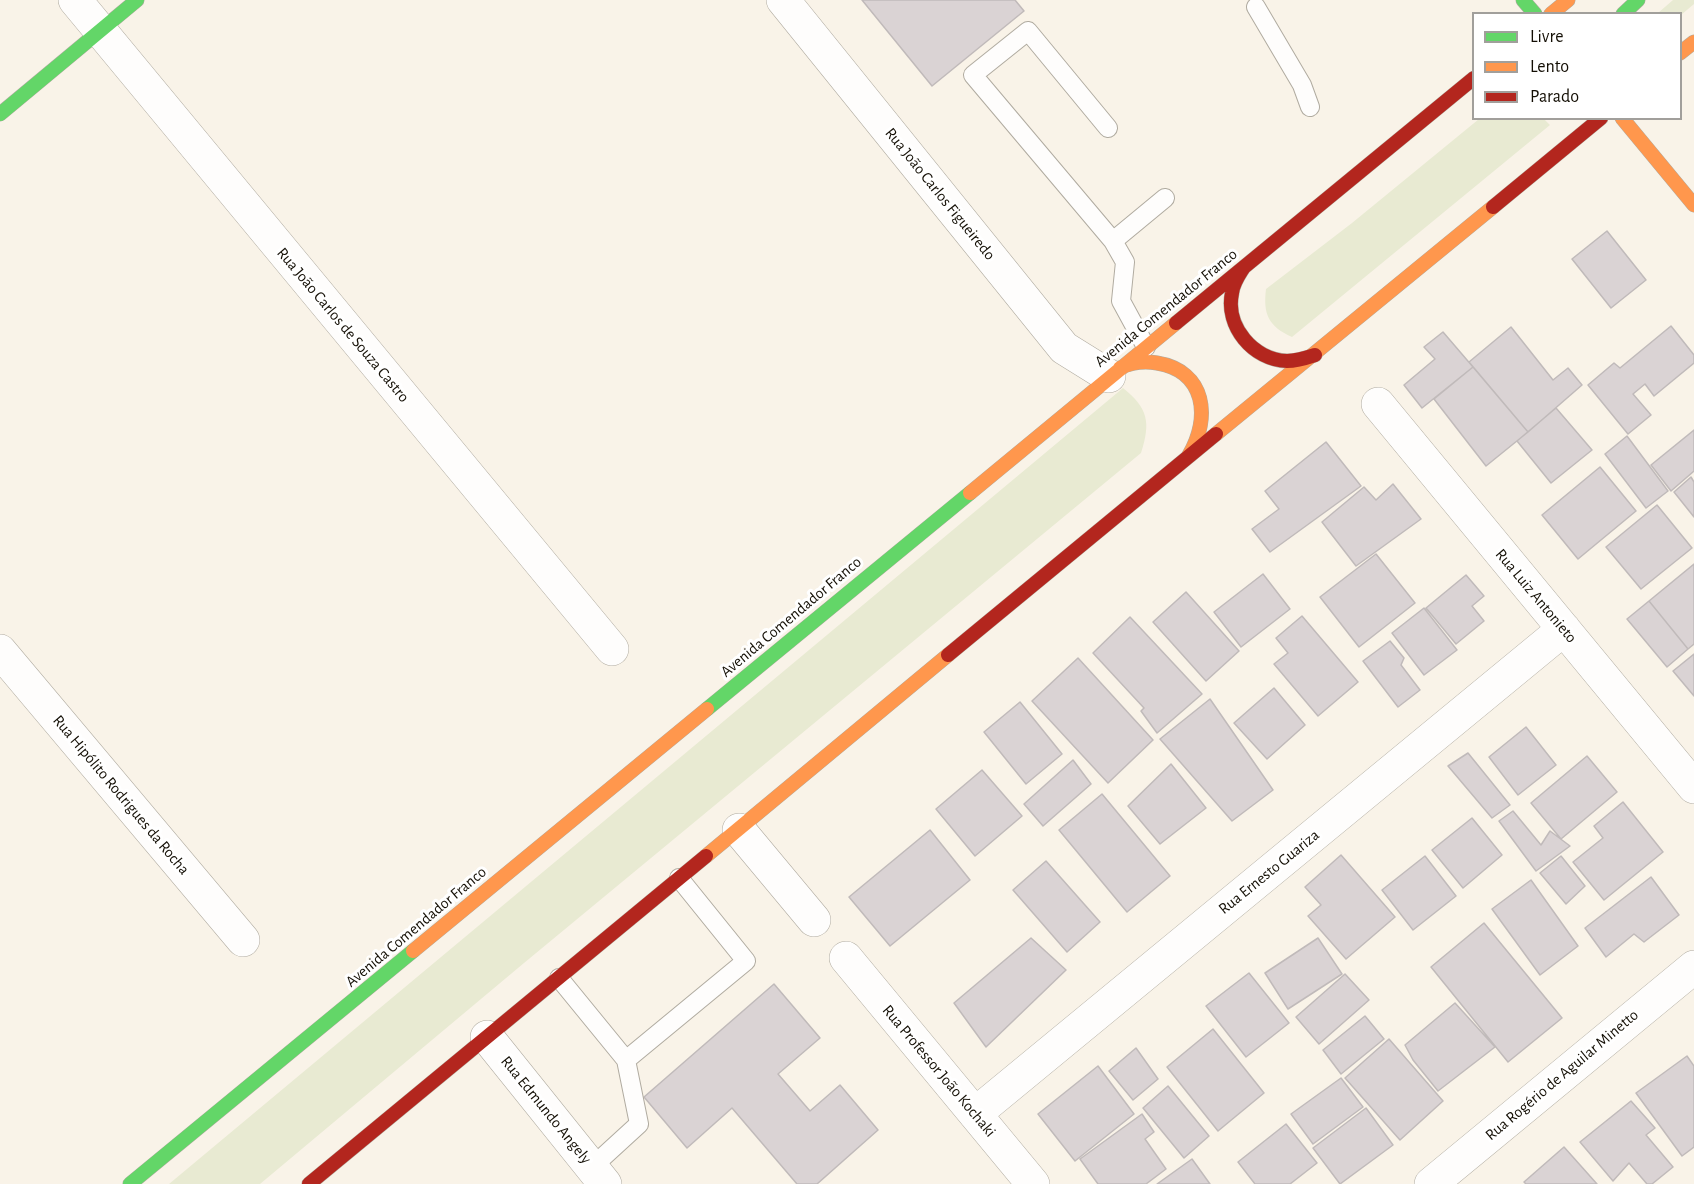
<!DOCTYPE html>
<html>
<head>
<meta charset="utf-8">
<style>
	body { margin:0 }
	#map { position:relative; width:1694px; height:1184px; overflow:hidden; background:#f9f3e8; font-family:"Alegreya Sans",sans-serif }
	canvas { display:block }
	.legend { position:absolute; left:1472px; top:12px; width:210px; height:108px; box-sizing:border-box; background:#fff; border:2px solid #a19f9b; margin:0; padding:8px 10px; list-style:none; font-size:18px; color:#130e04 }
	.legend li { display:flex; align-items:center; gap:12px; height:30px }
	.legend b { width:30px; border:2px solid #a19f9b }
</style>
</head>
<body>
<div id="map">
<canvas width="1694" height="1184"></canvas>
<ul class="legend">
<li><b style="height:8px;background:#63d668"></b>Livre</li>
<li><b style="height:8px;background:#ff974d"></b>Lento</li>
<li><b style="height:8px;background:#b3261e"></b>Parado</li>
</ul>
</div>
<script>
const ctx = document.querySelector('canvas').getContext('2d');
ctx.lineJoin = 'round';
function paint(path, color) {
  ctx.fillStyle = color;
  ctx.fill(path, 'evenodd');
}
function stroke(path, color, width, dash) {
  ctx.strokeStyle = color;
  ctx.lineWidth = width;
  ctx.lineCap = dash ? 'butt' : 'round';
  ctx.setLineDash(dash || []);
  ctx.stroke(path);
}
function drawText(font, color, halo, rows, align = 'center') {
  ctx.font = font + ' "Alegreya Sans",sans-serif';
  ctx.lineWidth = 6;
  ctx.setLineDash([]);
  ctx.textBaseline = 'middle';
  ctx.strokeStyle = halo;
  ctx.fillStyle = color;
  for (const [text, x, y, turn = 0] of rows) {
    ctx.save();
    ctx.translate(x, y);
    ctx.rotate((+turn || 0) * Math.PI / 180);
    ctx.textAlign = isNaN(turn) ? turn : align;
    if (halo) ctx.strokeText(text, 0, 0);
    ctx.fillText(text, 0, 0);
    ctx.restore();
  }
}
paint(new Path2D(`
	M 1673,0 L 1694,0 L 1694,4 L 1681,15 L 1658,13 Z
	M 1479,119 L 1544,119 L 1550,125 L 1292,337 C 1268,326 1263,314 1266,289 L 1352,223 Z
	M 1123,388 C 1148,408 1151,422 1141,453 L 524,963 L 260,1184 L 169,1184 Z`), '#e8ead2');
const building = new Path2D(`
	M 862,0 L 1015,0 L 1024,11 L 932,86 Z
	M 1607,231 L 1646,280 L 1611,308 L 1572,259 Z
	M 1671,326 L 1694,355 L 1694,363 L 1654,396 L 1645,384 L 1633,394 L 1651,415 L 1628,434 L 1588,385 L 1614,363 L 1620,368 Z
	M 1511,327 L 1553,380 L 1568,368 L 1582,385 L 1528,432 L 1469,362 Z
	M 1443,332 L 1473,367 L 1422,408 L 1404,385 L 1435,359 L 1424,347 Z
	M 1473,367 L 1528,432 L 1486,466 L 1434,399 Z
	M 1556,408 L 1592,450 L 1551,483 L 1517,441 Z
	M 1694,430 L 1694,471 L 1671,491 L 1651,465 Z
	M 1627,436 L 1668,491 L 1646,508 L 1605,454 Z
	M 1326,442 L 1361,486 L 1270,552 L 1252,529 L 1279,509 L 1265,491 Z
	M 1600,467 L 1636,511 L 1578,559 L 1542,515 Z
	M 1691,477 L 1694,482 L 1694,517 L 1674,492 Z
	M 1393,484 L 1421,519 L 1356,566 L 1322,522 L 1364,487 L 1376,500 Z
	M 1657,505 L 1692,548 L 1641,589 L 1606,547 Z
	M 1376,554 L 1415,603 L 1359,647 L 1320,597 Z
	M 1694,564 L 1694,644 L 1688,649 L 1649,601 Z
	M 1263,574 L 1290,609 L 1241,647 L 1214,612 Z
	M 1466,575 L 1484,596 L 1472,606 L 1484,621 L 1456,644 L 1426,608 Z
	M 1186,592 L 1239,651 L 1206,681 L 1153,622 Z
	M 1649,601 L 1688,649 L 1667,667 L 1627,619 Z
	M 1424,608 L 1457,650 L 1424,675 L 1392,633 Z
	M 1302,616 L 1358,682 L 1318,716 L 1274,664 L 1288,653 L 1276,638 Z
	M 1130,617 L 1202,694 L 1157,733 L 1141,711 L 1144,708 L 1093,653 Z
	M 1390,641 L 1404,658 L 1401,665 L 1420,690 L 1398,707 L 1363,661 Z
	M 1694,654 L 1694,696 L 1673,671 Z
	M 1078,658 L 1153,740 L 1108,783 L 1032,701 Z
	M 1274,688 L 1305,725 L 1267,759 L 1234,723 Z
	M 1210,699 L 1273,790 L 1232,821 L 1160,739 Z
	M 1020,702 L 1062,754 L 1026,784 L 984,732 Z
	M 1526,727 L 1556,765 L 1518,795 L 1489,757 Z
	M 1468,753 L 1510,805 L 1492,818 L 1448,766 Z
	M 1587,756 L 1617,792 L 1561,839 L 1531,803 Z
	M 1073,760 L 1091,784 L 1043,826 L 1024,804 Z
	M 1171,764 L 1206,808 L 1160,844 L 1128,806 Z
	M 982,770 L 1022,816 L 975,856 L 936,809 Z
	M 1102,794 L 1170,876 L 1127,912 L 1059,830 Z
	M 1623,802 L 1663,852 L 1604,900 L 1573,862 L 1603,838 L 1594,826 Z
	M 1513,811 L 1541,845 L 1550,831 L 1570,846 L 1536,871 L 1499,821 Z
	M 1472,818 L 1502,855 L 1463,888 L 1432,850 Z
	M 930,830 L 970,880 L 890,946 L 849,897 Z
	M 1341,855 L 1395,917 L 1346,959 L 1308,916 L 1321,905 L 1305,887 Z
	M 1425,856 L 1456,896 L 1413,930 L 1382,890 Z
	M 1561,856 L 1585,886 L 1566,904 L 1540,873 Z
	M 1046,861 L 1100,922 L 1067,952 L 1013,890 Z
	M 1651,877 L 1679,915 L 1644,942 L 1634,934 L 1606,957 L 1585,928 Z
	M 1531,880 L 1578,946 L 1540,975 L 1492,909 Z
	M 1484,923 L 1562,1018 L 1508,1062 L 1431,967 Z
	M 1031,938 L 1066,970 L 986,1047 L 954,1003 Z
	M 1318,938 L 1342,974 L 1288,1009 L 1265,973 Z
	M 1249,973 L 1289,1023 L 1246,1057 L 1206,1006 Z
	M 1345,974 L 1369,1000 L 1319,1044 L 1296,1017 Z
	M 774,984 L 820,1038 L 778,1074 L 810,1111 L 840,1085 L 878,1130 L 817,1184 L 797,1184 L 732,1108 L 687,1148 L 644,1097 Z
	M 1455,1003 L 1495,1047 L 1438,1091 L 1413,1060 L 1405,1045 Z
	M 1365,1016 L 1384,1039 L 1341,1074 L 1323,1050 Z
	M 1213,1029 L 1264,1093 L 1218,1131 L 1167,1067 Z
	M 1389,1039 L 1443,1101 L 1400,1140 L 1345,1078 Z
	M 1136,1048 L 1158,1079 L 1133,1100 L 1109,1071 Z
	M 1687,1056 L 1694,1066 L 1694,1147 L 1682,1156 L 1636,1093 Z
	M 1098,1066 L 1134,1114 L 1075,1161 L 1038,1114 Z
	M 1341,1078 L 1363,1107 L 1313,1144 L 1291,1114 Z
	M 1168,1086 L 1209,1136 L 1184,1158 L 1143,1108 Z
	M 1631,1101 L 1655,1128 L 1646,1135 L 1673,1167 L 1652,1184 L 1647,1184 L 1629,1163 L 1613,1181 L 1580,1142 Z
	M 1366,1108 L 1393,1145 L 1340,1184 L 1313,1148 Z
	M 1142,1114 L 1154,1132 L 1145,1139 L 1166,1169 L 1146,1184 L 1098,1184 L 1080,1159 Z
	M 1286,1124 L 1317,1163 L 1290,1184 L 1255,1184 L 1238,1162 Z
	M 1564,1147 L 1597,1184 L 1526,1184 L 1524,1182 Z
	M 1192,1159 L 1210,1184 L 1157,1184 Z`);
paint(building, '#dad3d4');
stroke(building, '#c0baba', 1.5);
const lane = new Path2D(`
	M 1256,7 L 1302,85 L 1310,107
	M 1108,128 L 1028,31 L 973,75 L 1113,241
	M 1146,347 L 1121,301 L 1125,262 L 1113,241 L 1165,198
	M 559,978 L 626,1060 L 639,1124 L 592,1167
	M 626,1060 L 746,961 L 679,878`);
const street = new Path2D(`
	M 75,0 L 612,649
	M 783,0 L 1064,348 L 1109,376
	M 1378,404 L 1694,787
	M 0,651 L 243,940
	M 739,830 L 814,920
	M 846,958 L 1033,1184
	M 487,1037 L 605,1184
	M 975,1114 L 1564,629
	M 1431,1184 L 1694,967`);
const fast = new Path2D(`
	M 1523,0 L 1535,14
	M 1623,14 L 1638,0
	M 0,114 L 137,0
	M 707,709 L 970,493
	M 130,1184 L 413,951`);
const slow = new Path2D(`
	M 1551,14 L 1568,0
	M 1680,53 L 1694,42
	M 1622,118 L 1694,205
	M 1120,368 C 1132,362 1144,361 1157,363 C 1206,371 1211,418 1189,455
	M 1216,434 L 1493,207
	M 970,493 L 1176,323
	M 706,856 L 948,655
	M 413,951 L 707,709`);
const jam = new Path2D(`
	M 1493,207 L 1601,118
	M 1244,267 C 1239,275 1233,283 1232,293 C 1225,326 1253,360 1287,361 C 1297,361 1306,358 1315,355
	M 1176,323 L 1474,78
	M 948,655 L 1216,434
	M 309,1184 L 706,856`);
stroke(lane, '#b0aba0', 20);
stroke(street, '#b0aba0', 34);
stroke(fast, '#b0aba0', 15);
stroke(slow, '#b0aba0', 15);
stroke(jam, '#b0aba0', 15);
stroke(lane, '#fefdfc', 18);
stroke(street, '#fefdfc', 33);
stroke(fast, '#63d668', 14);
stroke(slow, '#ff974d', 14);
stroke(jam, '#b3261e', 14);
drawText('16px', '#130e04', '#fff', [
	["Rua João Carlos Figueiredo",940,194,51],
	["Avenida Comendador Franco",1166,308,-39],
	["Rua João Carlos de Souza Castro",343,325,50],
	["Rua Luiz Antonieto",1536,596,50],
	["Avenida Comendador Franco",791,617,-40],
	["Rua Hipólito Rodrigues da Rocha",121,795,50],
	["Rua Ernesto Guariza",1269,872,-39],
	["Avenida Comendador Franco",416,927,-40],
	["Rua Professor João Kochaki",939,1071,50],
	["Rua Rogério de Aguilar Minetto",1562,1075,-40],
	["Rua Edmundo Angely",546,1110,51]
]);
</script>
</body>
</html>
